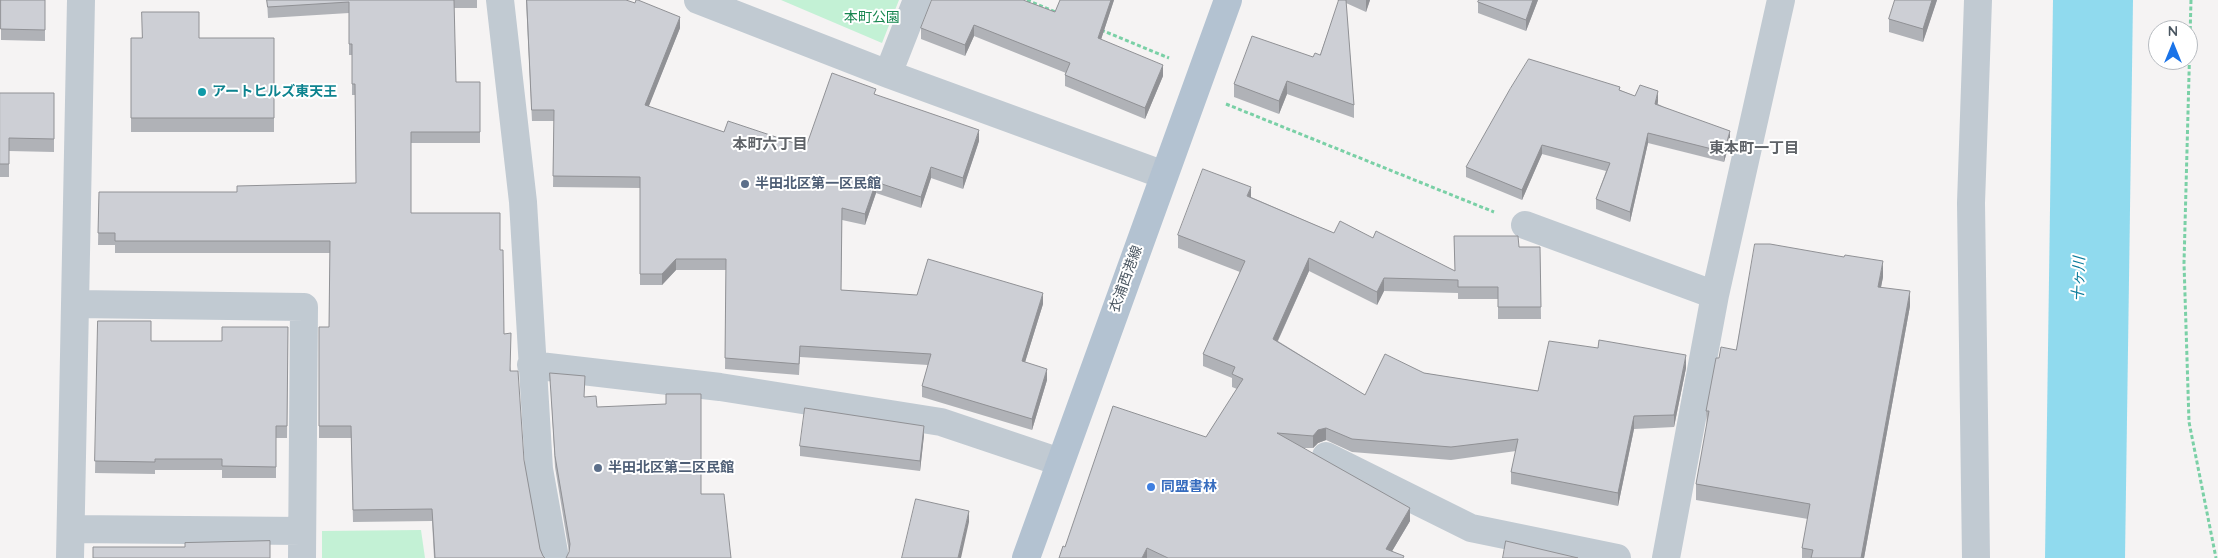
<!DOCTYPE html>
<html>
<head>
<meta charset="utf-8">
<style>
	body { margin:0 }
	#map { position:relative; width:2218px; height:558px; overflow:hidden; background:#f5f3f3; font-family:Quicksand,sans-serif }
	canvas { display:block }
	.north { position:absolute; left:2148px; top:20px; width:50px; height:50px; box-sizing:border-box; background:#fff; border:1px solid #b7bbc0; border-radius:50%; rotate:0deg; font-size:14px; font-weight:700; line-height:20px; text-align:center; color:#4a5661 }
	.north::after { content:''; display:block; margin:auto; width:18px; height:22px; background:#1a73e8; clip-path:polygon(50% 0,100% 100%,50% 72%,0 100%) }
</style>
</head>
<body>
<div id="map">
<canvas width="2218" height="558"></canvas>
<div class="north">N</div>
</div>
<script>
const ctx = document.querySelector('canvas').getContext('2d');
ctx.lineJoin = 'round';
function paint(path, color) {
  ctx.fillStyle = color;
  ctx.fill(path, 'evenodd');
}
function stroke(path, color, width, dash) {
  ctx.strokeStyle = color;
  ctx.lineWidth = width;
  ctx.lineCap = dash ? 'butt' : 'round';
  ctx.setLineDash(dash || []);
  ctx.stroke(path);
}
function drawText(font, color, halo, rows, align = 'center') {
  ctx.font = font + ' Quicksand,"Noto Sans JP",sans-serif';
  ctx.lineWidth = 4;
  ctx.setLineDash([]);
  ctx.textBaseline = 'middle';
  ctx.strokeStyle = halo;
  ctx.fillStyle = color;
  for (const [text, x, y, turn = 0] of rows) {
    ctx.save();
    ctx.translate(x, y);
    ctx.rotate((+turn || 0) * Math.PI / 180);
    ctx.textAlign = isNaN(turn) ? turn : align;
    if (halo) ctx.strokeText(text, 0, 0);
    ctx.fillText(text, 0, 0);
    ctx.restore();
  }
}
paint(new Path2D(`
	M 781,0 L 899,0 L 882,43 Z
	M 421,530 L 425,558 L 322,558 L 322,531 Z`), '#c3f1d5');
paint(new Path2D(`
	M 2053,0 L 2133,0 L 2125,558 L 2045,558 Z`), '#90daee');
stroke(new Path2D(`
	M 1027,0 L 1058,13
	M 2191,0 L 2184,263 L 2189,422 L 2216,558
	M 1101,30 L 1169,58
	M 1226,104 L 1494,212`), '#7ad0a6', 3, [4, 2.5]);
stroke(new Path2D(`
	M 500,0 L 523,202 L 539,469 L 555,558
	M 698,0 L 888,74 L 1164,175
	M 888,74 L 917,0
	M 1525,225 L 1715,295
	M 77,304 L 304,307 L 302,558
	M 531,365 L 720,387 L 941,422 L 1060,462
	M 1326,456 L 1471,528 L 1617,558
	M 71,529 L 302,531
	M 70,558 L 81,0
	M 1666,558 L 1715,295 L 1781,0
	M 1976,558 L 1971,203 L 1978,0`), '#c1cad2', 28);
stroke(new Path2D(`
	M 1026,558 L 1228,0`), '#b3c2d1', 28);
paint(new Path2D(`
	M 1,0 L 45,0 L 45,41 L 1,40 Z
	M 267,0 L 477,0 L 477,8 L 454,8 L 456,82 L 480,82 L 480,143 L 411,143 L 411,213 L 500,250 L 504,334 L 511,371 L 524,460 L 540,549 L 543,556 L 545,558 L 434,558 L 432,521 L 353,522 L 351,438 L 319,438 L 319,327 L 329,327 L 330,253 L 115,253 L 115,245 L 98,245 L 99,192 L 237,192 L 356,183 L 355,95 L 352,95 L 352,55 L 349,55 L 349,13 L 268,18 Z
	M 526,0 L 626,0 L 680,28 L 648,107 L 724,132 L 806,147 L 876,95 L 979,141 L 963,189 L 931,178 L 921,208 L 876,193 L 865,225 L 842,220 L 841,290 L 1043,304 L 1025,362 L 1047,380 L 1032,430 L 922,397 L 922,386 L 928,365 L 800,357 L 799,375 L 725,369 L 726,270 L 676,270 L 662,285 L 640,285 L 640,188 L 553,187 L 554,121 L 532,121 Z
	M 1060,0 L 1114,0 L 1101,39 L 1163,76 L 1145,119 L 1065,86 L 1065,75 L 1066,73 L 974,36 L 965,56 L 921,39 L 921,28 L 1055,12 Z
	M 1337,0 L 1370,0 L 1366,12 L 1346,3 L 1354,105 L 1354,118 L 1287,94 L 1279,114 L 1234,97 L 1234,84 L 1320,55 L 1339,1 Z
	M 1538,0 L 1526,31 L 1478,13 L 1478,2 Z
	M 1895,0 L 1937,0 L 1923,42 L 1889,32 L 1889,19 Z
	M 131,38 L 274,38 L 274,132 L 131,132 Z
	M 1620,90 L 1635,96 L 1658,101 L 1658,104 L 1730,141 L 1724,162 L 1648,143 L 1630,222 L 1596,209 L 1596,199 L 1606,171 L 1542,154 L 1522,200 L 1466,177 L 1466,167 Z
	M 0,93 L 54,93 L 54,152 L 9,151 L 9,177 L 0,177 Z
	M 1251,197 L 1334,233 L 1373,238 L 1455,271 L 1454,236 L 1519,247 L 1540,247 L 1541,319 L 1498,319 L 1498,299 L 1458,299 L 1458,293 L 1384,291 L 1377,305 L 1309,271 L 1278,341 L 1365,395 L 1424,373 L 1538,391 L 1686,368 L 1674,427 L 1634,429 L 1618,506 L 1511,484 L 1511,472 L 1516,451 L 1451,460 L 1352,452 L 1326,440 L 1318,443 L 1313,448 L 1303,448 L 1410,521 L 1392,551 L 1404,558 L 1059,558 L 1065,547 L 1206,437 L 1237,389 L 1232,387 L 1232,378 L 1203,366 L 1203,354 L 1240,272 L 1178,248 L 1178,235 Z
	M 1883,277 L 1881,287 L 1910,306 L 1864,558 L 1802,558 L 1802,548 L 1808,519 L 1696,500 L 1696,484 L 1707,427 L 1706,411 L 1719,358 Z
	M 98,321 L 151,341 L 222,341 L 288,327 L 287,438 L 276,438 L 276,478 L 222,478 L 222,470 L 155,470 L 155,474 L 95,473 Z
	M 550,373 L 584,397 L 701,494 L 569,552 L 555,467 Z
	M 924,435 L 920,471 L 800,456 L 800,446 Z`), '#b0b2b7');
paint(new Path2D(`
	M 1111,0 L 1114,0 L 1098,49 L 1098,38 Z
	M 1366,0 L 1370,0 L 1366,12 Z
	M 1533,0 L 1538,0 L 1526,31 L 1526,20 Z
	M 1932,0 L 1937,0 L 1923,42 L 1923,29 Z
	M 680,17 L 680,28 L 645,116 L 645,105 Z
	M 974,25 L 974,36 L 965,56 L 965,45 Z
	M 1163,65 L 1163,76 L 1145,119 L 1145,108 Z
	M 1287,81 L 1287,94 L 1279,114 L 1279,101 Z
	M 1658,91 L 1658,101 L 1655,113 L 1655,104 Z
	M 979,130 L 979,141 L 963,189 L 963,178 Z
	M 1730,131 L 1730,141 L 1724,162 L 1724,152 Z
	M 1648,133 L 1648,143 L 1630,222 L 1630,212 Z
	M 1542,145 L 1542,154 L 1522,200 L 1522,190 Z
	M 931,167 L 931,178 L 921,208 L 921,197 Z
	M 876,182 L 876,193 L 865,225 L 865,214 Z
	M 1251,187 L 1251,199 L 1247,196 Z
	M 1309,258 L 1309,271 L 1273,351 L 1273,339 Z
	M 676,259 L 676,270 L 662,285 L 662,274 Z
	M 1883,261 L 1883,277 L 1878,302 L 1878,287 Z
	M 1384,278 L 1384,291 L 1377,305 L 1377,292 Z
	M 1910,291 L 1910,306 L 1864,558 L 1861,558 Z
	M 1043,293 L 1043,304 L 1022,372 L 1022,361 Z
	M 1686,355 L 1686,368 L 1674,427 L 1674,415 Z
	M 1047,369 L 1047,380 L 1032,430 L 1032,419 Z
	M 1634,416 L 1634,429 L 1618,506 L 1618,493 Z
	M 924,426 L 924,435 L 920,471 L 920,461 Z
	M 1326,428 L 1326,440 L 1318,443 L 1313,448 L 1313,436 L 1318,430 Z
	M 1410,508 L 1410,521 L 1388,558 L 1386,549 Z
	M 969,511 L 969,522 L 961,558 L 958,558 Z
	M 1147,548 L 1147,558 L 1142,558 Z`), '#909195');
const building = new Path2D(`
	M 1,0 L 45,0 L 45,30 L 1,29 Z
	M 267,0 L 454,0 L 456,82 L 480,82 L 480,132 L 411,132 L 411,213 L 500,213 L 500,250 L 503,250 L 504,334 L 511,333 L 510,371 L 518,371 L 524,460 L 540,549 L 543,556 L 545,558 L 435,558 L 432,509 L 353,510 L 351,426 L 319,426 L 319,327 L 329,327 L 330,241 L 115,241 L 115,233 L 98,233 L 99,192 L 237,192 L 237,186 L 356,183 L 355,84 L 352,84 L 352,44 L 349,44 L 349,2 L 268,7 Z
	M 527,0 L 626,0 L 635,3 L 636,0 L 638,0 L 680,17 L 645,105 L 724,132 L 728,121 L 806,147 L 832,73 L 876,89 L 874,94 L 979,130 L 963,178 L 931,167 L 921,197 L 876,182 L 865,214 L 842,208 L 841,290 L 917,295 L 928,259 L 1043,293 L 1022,361 L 1047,369 L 1032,419 L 922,386 L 931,354 L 800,346 L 799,364 L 725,358 L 726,259 L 676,259 L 662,274 L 640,274 L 640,177 L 553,176 L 554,110 L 532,110 Z
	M 932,0 L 1023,0 L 1055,12 L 1060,0 L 1111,0 L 1098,38 L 1163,65 L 1145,108 L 1065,75 L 1070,63 L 974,25 L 965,45 L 921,28 Z
	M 1339,0 L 1346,0 L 1354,105 L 1287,81 L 1279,101 L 1234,84 L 1252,36 L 1313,57 L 1315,53 L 1320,55 Z
	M 1479,0 L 1533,0 L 1526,20 L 1478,2 Z
	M 1895,0 L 1932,0 L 1923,29 L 1889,19 Z
	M 142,12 L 199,12 L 199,38 L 274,38 L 274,118 L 131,118 L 131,38 L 142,38 Z
	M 1529,59 L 1620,87 L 1619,90 L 1635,96 L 1640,85 L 1658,91 L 1655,104 L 1730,131 L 1724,152 L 1648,133 L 1630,212 L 1596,199 L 1610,163 L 1542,145 L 1522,190 L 1466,167 L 1510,89 Z
	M 0,93 L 54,93 L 54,139 L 9,138 L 9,164 L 0,164 Z
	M 1203,169 L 1251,187 L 1247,196 L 1334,233 L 1340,221 L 1373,238 L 1376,231 L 1455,271 L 1454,236 L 1518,236 L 1519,247 L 1540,247 L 1541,307 L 1498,307 L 1498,287 L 1458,287 L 1458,280 L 1384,278 L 1377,292 L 1309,258 L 1273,339 L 1365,395 L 1385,354 L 1424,373 L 1538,391 L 1549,341 L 1598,348 L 1599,340 L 1686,355 L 1674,415 L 1634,416 L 1618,493 L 1511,472 L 1518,439 L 1451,447 L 1352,439 L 1326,428 L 1318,430 L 1313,436 L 1277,433 L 1410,508 L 1386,549 L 1404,556 L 1403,558 L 1168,558 L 1147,548 L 1142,558 L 1059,558 L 1063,546 L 1065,547 L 1113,406 L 1206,437 L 1243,379 L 1232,374 L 1235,367 L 1203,354 L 1245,261 L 1178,235 Z
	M 1755,244 L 1770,244 L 1844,257 L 1845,255 L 1883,261 L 1878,287 L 1910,291 L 1861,558 L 1811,558 L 1813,550 L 1802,548 L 1810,504 L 1696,484 L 1709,411 L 1706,411 L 1716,358 L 1719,358 L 1721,347 L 1736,350 Z
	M 98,321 L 151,321 L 151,341 L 222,341 L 222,327 L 288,327 L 287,426 L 276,426 L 276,467 L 222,466 L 222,459 L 155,459 L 155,462 L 95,461 Z
	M 550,373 L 585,376 L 584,397 L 596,396 L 597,407 L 666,404 L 666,394 L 701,394 L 701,494 L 724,494 L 731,558 L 566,558 L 569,552 L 570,544 L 555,456 Z
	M 805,408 L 924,426 L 920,461 L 800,446 Z
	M 916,499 L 969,511 L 958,558 L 902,558 Z
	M 270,541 L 270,558 L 93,558 L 93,547 L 185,547 L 185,543 Z
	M 1506,541 L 1578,558 L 1503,558 Z`);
paint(building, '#cdcfd5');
stroke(building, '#909195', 1);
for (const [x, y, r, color] of [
	[202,92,5,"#0f9aa8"],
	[745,184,5,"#5c6f8a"],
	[598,468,5,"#5c6f8a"],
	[1151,487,5,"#3f7fe0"]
]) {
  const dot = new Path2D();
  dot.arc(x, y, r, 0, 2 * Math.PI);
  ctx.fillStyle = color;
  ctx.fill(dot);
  stroke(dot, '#fff', 2);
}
drawText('14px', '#17864f', '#fff', [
	["本町公園",872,18]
]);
drawText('bold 14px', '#0d838f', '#fff', [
	["アートヒルズ東天王",212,92]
], 'left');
drawText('bold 14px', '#4e5e75', '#fff', [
	["半田北区第一区民館",755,184],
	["半田北区第二区民館",608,468]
], 'left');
drawText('14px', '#4a5661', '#fff', [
	["衣浦西港線",1126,279,-70]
]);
drawText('bold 14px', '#366cbe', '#fff', [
	["同盟書林",1161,487]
], 'left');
drawText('bold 15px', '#5f6368', '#fff', [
	["本町六丁目",770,144],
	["東本町一丁目",1754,148]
]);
drawText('italic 15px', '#0c7c9b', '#fff', [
	["十ヶ川",2079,279,-88]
]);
</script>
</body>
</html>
